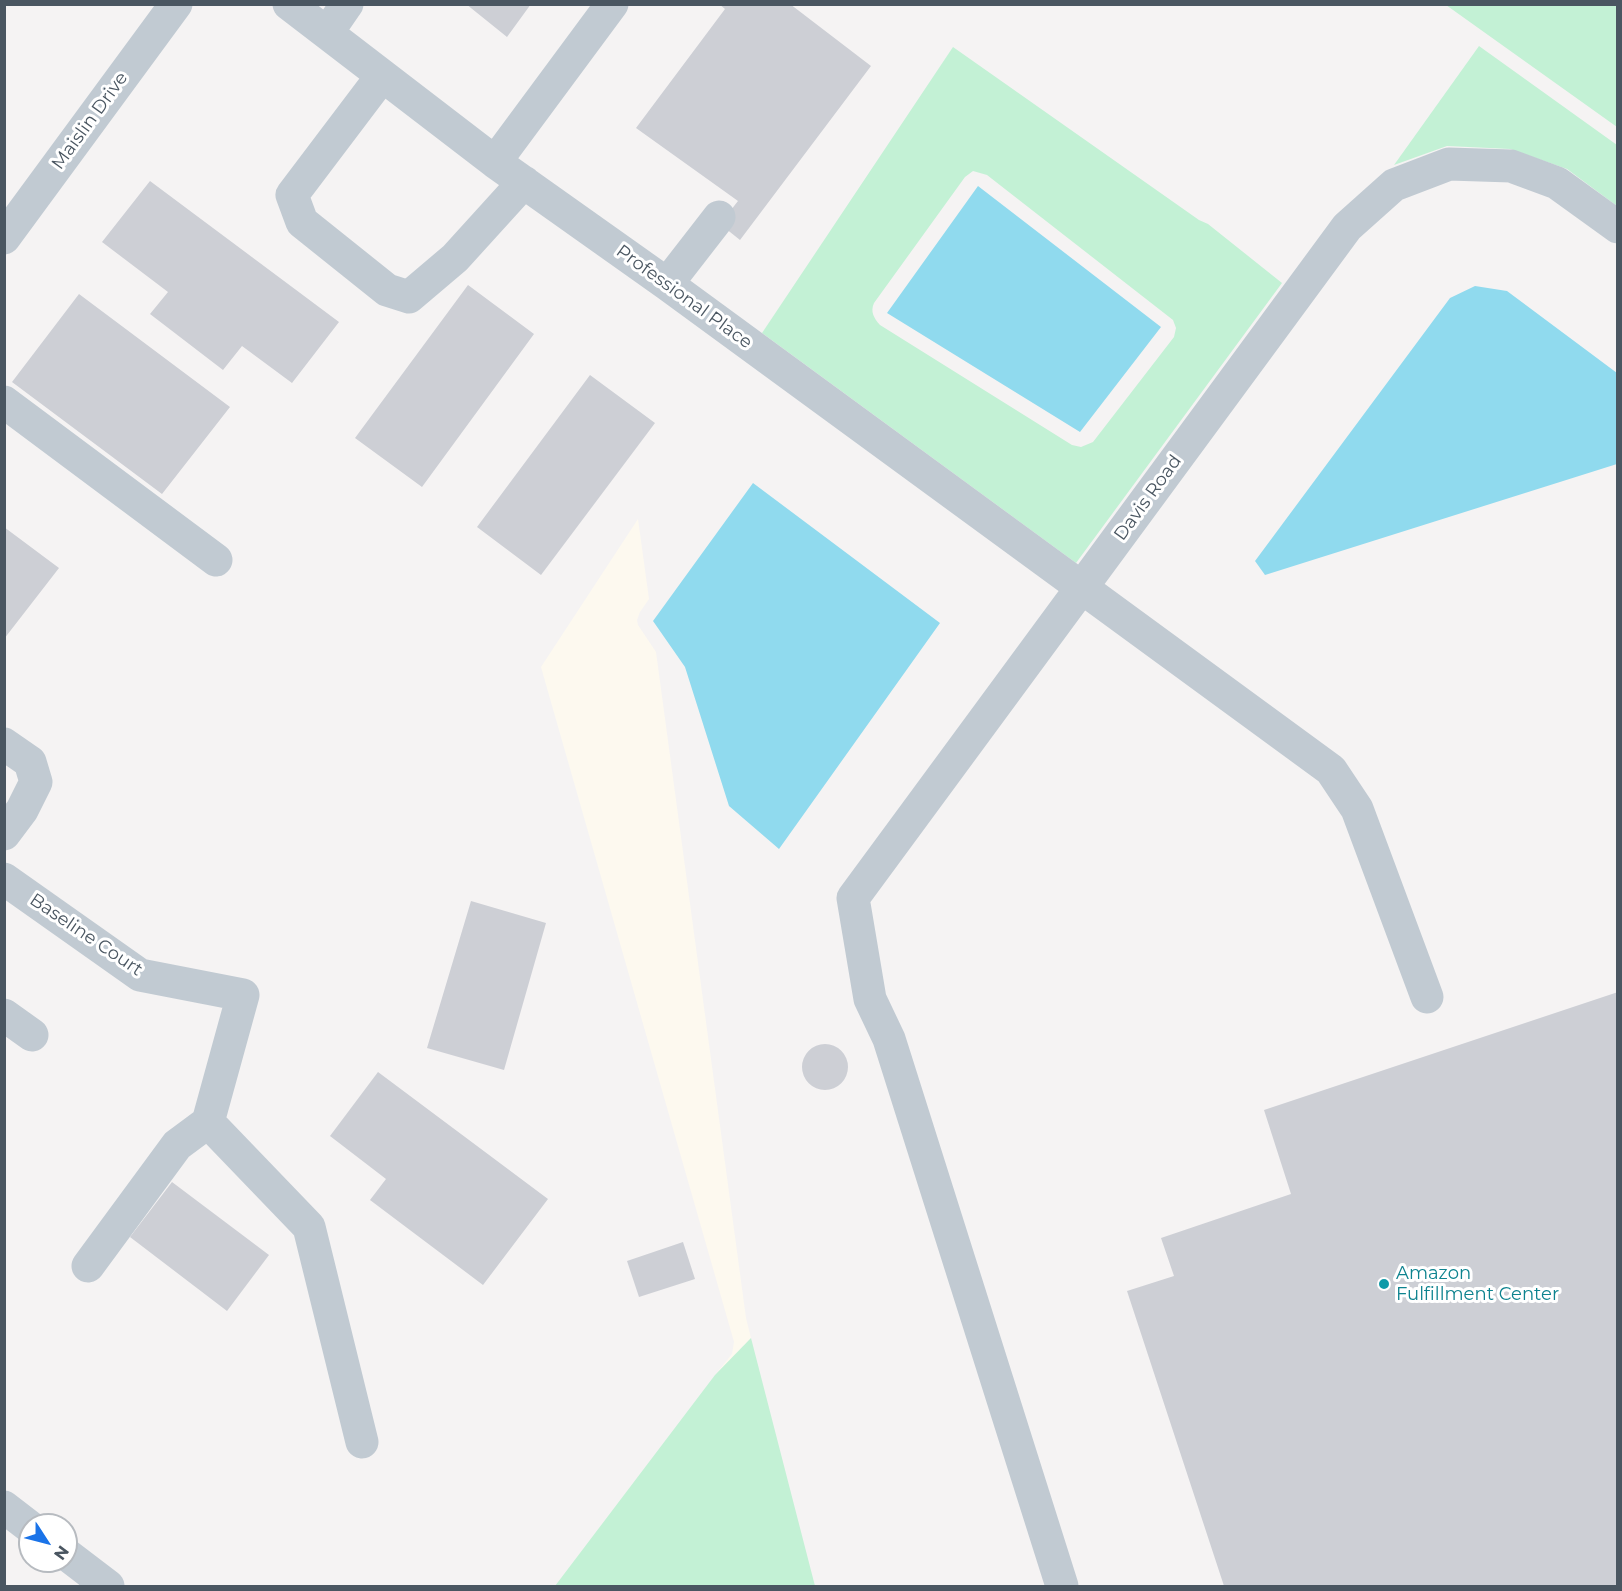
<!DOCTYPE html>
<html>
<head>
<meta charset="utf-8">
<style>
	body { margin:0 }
	#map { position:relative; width:1622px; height:1591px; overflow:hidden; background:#f5f3f3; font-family:Montserrat,sans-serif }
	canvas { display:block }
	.frame { position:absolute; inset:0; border:6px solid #4a5661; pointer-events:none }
	.north { position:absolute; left:18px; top:1513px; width:60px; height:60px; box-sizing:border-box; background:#fff; border:2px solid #b7bbc0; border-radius:50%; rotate:126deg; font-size:16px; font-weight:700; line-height:24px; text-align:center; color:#4a5661 }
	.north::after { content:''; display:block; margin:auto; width:21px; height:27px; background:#1a73e8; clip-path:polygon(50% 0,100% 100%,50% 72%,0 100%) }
</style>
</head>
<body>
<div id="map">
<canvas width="1622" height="1591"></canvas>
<div class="frame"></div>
<div class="north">N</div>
</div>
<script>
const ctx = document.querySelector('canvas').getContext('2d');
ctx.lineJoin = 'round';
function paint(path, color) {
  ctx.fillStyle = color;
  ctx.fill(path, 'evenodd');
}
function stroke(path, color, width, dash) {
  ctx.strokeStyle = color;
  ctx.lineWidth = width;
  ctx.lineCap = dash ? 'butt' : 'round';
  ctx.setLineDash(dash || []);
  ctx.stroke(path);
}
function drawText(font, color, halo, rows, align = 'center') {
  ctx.font = font + ' Montserrat,sans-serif';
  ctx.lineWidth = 6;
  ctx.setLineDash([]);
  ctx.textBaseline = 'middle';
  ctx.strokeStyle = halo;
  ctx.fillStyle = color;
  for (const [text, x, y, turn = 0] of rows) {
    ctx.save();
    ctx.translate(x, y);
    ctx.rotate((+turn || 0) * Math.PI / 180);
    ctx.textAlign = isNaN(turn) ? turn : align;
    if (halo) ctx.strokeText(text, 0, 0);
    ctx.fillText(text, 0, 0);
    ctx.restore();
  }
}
paint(new Path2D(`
	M 638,519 L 649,599 L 640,612 L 637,620 L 638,625 L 656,652 L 746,1318 L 751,1338 L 715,1375 L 732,1354 L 734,1342 L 541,667 Z`), '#fdf9ef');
paint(new Path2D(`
	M 1446,5 L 1617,5 L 1617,127 Z
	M 1479,46 L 1617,145 L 1617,206 L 1567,169 L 1510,149 L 1447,146 L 1394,165 Z
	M 953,47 L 1199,220 L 1208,224 L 1282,283 L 1076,563 L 762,333 ZM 973,171 L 987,175 L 1173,320 L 1176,328 L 1174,337 L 1093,442 L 1081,447 L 1072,445 L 880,325 C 874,318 870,312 874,303 L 965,177 Z
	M 751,1338 L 815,1586 L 555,1586 L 715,1375 Z`), '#c3f1d5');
paint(new Path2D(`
	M 978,186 L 1161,327 L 1080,432 L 887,313 Z
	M 1475,286 L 1507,291 L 1617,373 L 1617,464 L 1265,575 L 1255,561 L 1450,298 Z
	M 753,483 L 940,623 L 779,849 L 729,806 L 685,667 L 653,621 Z`), '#90daee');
paint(new Path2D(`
	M 466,4 L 531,4 L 507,37 Z
	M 719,4 L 790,4 L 871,66 L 740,240 L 720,224 L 738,201 L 636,128 L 725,9 Z
	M 150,181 L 339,322 L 292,383 L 242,346 L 223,370 L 150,314 L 168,292 L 102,242 Z
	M 468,285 L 534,334 L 422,487 L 355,438 Z
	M 79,294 L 230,407 L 162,494 L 12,382 Z
	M 590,375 L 655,423 L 541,575 L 477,527 Z
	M 4,527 L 59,568 L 4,639 Z
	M 471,901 L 546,923 L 504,1070 L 427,1048 Z
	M 1618,992 L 1618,1586 L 1224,1586 L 1127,1291 L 1174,1276 L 1161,1238 L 1291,1194 L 1264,1110 Z
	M802 1067a23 23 0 1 1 46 0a23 23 0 1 1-46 0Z
	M 378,1072 L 548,1199 L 483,1285 L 370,1200 L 386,1179 L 330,1136 Z
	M 172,1182 L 269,1255 L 227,1311 L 130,1237 Z
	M 683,1242 L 695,1279 L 639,1297 L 627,1261 Z`), '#cdcfd5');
stroke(new Path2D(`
	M 289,4 L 495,162 L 667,284 L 1331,770 L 1357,809 L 1427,997
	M 327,33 L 347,4
	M 382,76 L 292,195 L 302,222 L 387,290 L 409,297 L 455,258 L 524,182
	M 495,162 L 612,4
	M 4,238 L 176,4
	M 667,284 L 719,217
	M 4,402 L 216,560
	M 4,744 L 30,762 L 36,782 L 22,810 L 4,834
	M 4,879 L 140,975 L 243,995 L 208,1122 L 309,1227 L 362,1442
	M 4,1015 L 32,1035
	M 88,1266 L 177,1145 L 208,1122
	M 4,1507 L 30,1527
	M 66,1554 L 108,1586
	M 1062,1586 L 889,1039 L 870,999 L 853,898 L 1347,227 L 1394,185 L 1449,164 L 1511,166 L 1557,183 L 1618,227`), '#c1cad2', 33);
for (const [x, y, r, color] of [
	[1384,1284,6,"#0f9aa8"]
]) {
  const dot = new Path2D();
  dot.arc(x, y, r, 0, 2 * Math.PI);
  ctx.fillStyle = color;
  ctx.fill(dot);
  stroke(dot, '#fff', 2);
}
drawText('18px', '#4a5661', '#fff', [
	["Maislin Drive",90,121,-54],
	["Professional Place",684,297,36],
	["Davis Road",1148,498,-54],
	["Baseline Court",86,935,34]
]);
drawText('18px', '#0d838f', '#fff', [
	["Amazon",1396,1274],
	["Fulfillment Center",1396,1295]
], 'left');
</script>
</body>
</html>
